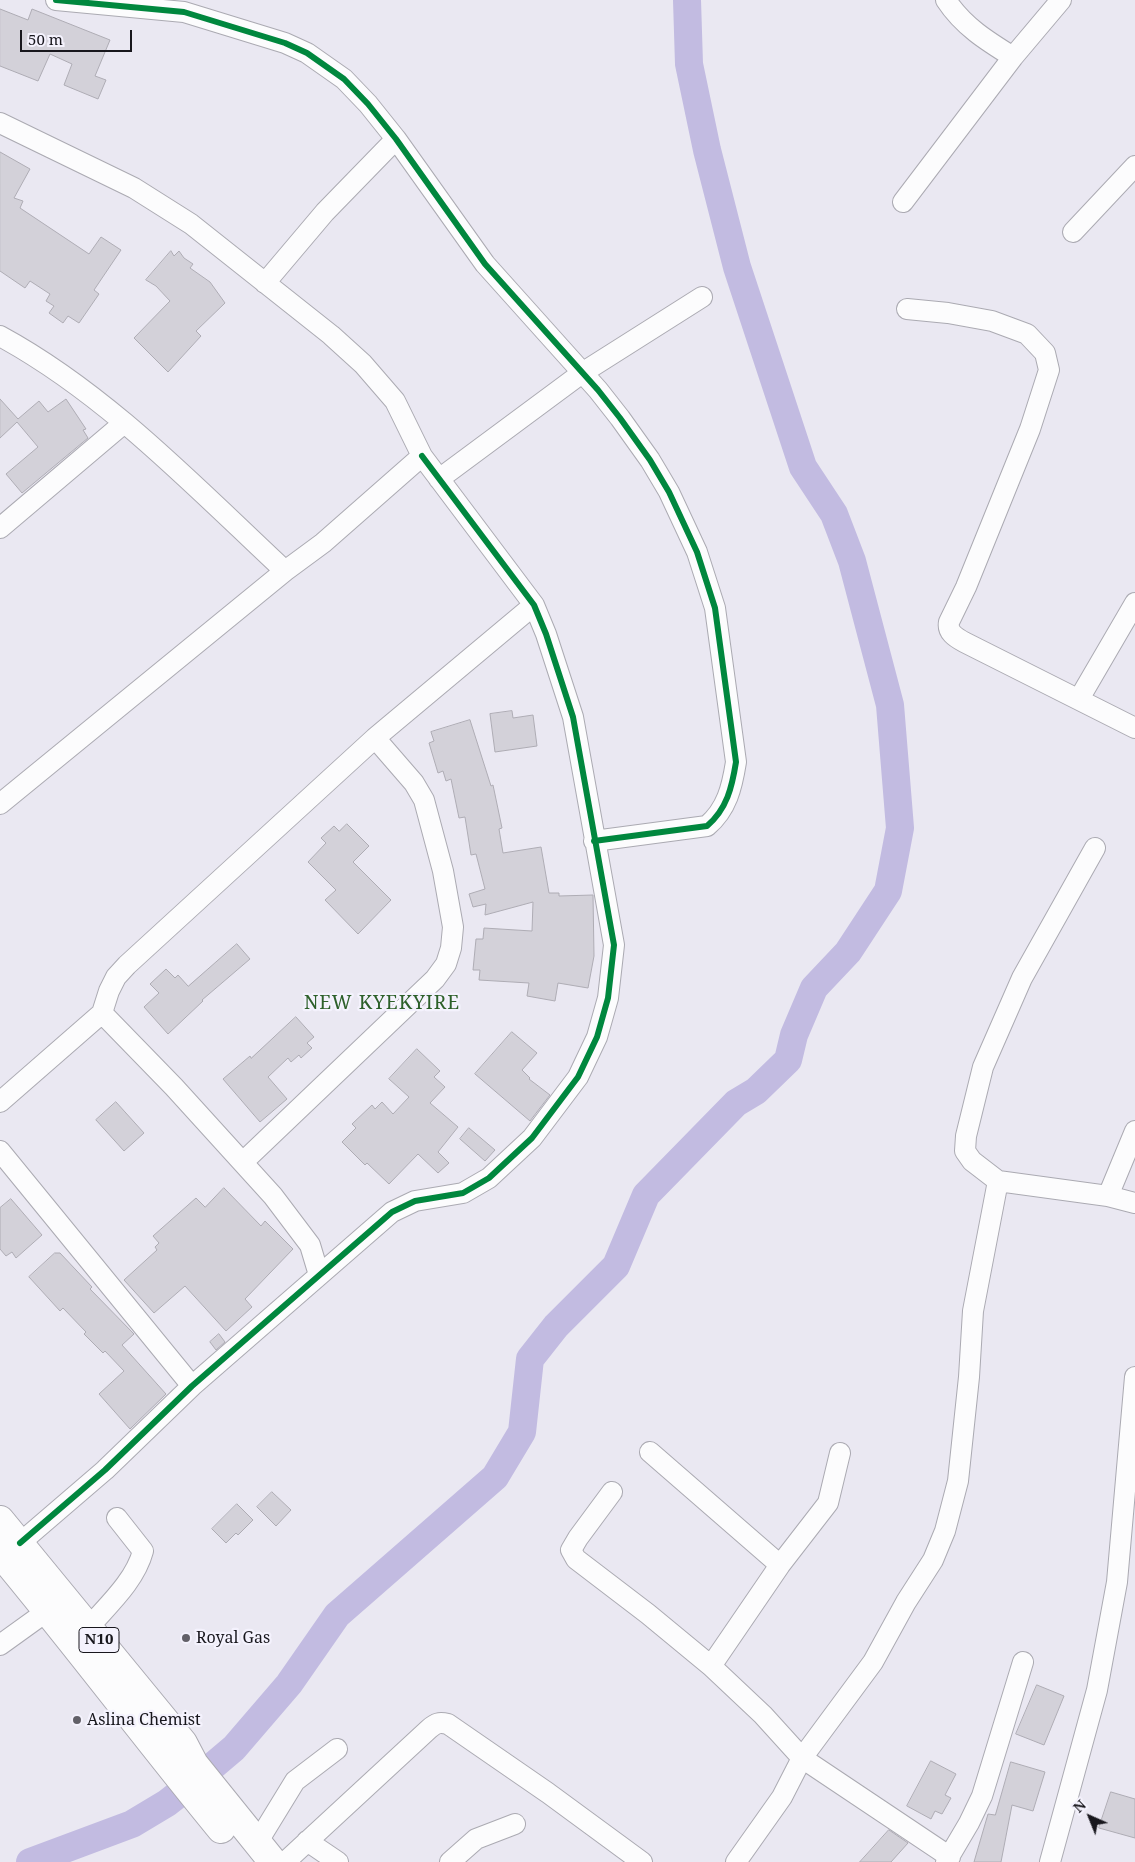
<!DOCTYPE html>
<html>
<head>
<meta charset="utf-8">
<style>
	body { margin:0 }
	#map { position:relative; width:1135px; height:1862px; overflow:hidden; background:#eae8f2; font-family:"Noto Serif",serif }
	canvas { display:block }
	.north { position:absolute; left:1065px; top:1792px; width:50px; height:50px; -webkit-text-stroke:4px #f4f2fd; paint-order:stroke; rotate:316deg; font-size:14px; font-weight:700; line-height:20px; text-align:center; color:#18171d }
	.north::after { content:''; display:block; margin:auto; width:18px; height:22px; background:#18171d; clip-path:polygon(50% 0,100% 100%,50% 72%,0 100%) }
	.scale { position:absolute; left:20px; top:30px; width:112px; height:22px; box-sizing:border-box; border:2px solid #18171d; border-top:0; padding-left:6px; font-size:15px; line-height:18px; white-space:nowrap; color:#18171d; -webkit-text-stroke:4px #f4f2fd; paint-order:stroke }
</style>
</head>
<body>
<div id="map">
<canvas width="1135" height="1862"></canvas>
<div class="north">N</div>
<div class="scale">50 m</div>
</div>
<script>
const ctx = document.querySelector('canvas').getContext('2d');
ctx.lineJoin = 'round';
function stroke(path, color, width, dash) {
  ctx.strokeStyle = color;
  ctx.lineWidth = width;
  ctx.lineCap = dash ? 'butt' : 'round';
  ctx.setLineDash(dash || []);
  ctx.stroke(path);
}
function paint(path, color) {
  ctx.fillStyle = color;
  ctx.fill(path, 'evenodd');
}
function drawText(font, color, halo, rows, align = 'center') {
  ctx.font = font + ' "Noto Serif",serif';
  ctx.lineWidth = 4.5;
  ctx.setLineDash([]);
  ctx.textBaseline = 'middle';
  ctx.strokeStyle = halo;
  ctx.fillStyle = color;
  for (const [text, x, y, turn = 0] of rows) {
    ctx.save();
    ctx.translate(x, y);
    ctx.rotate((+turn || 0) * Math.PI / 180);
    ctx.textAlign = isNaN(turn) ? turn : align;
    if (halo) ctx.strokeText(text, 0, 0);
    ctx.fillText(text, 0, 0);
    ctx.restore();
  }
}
stroke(new Path2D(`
	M 30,1862 L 132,1824 L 167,1803 L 195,1781 L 234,1748 L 289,1684 L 337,1615 L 495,1477 L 522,1432 L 530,1359 L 556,1326 L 616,1266 L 646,1195 L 736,1103 L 756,1091 L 788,1060 L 794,1035 L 814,988 L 848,952 L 888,891 L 900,828 L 890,705 L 852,561 L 834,514 L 803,467 L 737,267 L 707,150 L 689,64 L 687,0`), '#c2bbe1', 28);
const building = new Path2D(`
	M 0,9 L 28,20 L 32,9 L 110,40 L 95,76 L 106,80 L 98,99 L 64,85 L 72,64 L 50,54 L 38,81 L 0,66 Z
	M 0,152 L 30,169 L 14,198 L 23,201 L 20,208 L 89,254 L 101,237 L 121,250 L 94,290 L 99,294 L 79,323 L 68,316 L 63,323 L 49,313 L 54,306 L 46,301 L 50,294 L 30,281 L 25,288 L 0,271 Z
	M 171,251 L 174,256 L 179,251 L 184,258 L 193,264 L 190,268 L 210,282 L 225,303 L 196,331 L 201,336 L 168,372 L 134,338 L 170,301 L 156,286 L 146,280 Z
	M 0,399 L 18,419 L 39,401 L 48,412 L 66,399 L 86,429 L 83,430 L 88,438 L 22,493 L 6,474 L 38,447 L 17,422 L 0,438 Z
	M 512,711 L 513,718 L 533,715 L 537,746 L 495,752 L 490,714 Z
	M 470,720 L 491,786 L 493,785 L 502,828 L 499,829 L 503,853 L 541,847 L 549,893 L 559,893 L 559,896 L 593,895 L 594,956 L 588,988 L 558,983 L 555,1001 L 527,996 L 529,983 L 479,980 L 480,970 L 473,970 L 476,939 L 483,939 L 484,928 L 532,931 L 533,902 L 485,915 L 486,904 L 473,907 L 469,894 L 485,889 L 476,854 L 471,855 L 465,817 L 459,818 L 451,779 L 446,781 L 443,771 L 438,773 L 429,743 L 434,741 L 431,732 Z
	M 347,824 L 369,846 L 353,862 L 391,900 L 358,934 L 325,900 L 336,890 L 308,862 L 326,843 L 321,838 L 334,826 L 339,831 Z
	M 237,944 L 250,959 L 202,1000 L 203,1001 L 168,1034 L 144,1007 L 159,993 L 150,984 L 166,969 L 175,978 L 178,975 L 188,986 Z
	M 296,1017 L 314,1037 L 307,1043 L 312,1048 L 301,1058 L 299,1055 L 291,1062 L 288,1058 L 268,1077 L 287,1099 L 260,1122 L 223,1079 L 250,1056 L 251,1058 Z
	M 512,1032 L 537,1053 L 522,1070 L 530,1078 L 529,1079 L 550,1095 L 530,1121 L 475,1074 Z
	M 417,1049 L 440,1071 L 434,1077 L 445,1087 L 430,1103 L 458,1127 L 438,1152 L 449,1163 L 438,1173 L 418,1154 L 389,1184 L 367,1163 L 365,1165 L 342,1142 L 356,1128 L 352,1124 L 372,1105 L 375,1109 L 382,1102 L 393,1114 L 409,1097 L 389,1079 Z
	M 116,1102 L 144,1133 L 124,1151 L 96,1120 Z
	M 469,1128 L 495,1150 L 485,1161 L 460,1139 Z
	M 224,1188 L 261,1226 L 265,1221 L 293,1249 L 245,1299 L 252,1307 L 226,1331 L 185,1286 L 154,1313 L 124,1280 L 157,1250 L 155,1247 L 159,1243 L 153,1236 L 196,1198 L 205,1207 Z
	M 11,1199 L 42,1235 L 16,1258 L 12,1252 L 6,1256 L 0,1249 L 0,1208 Z
	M 55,1253 L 60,1253 L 92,1287 L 90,1289 L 134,1334 L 122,1345 L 166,1394 L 130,1429 L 99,1394 L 124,1371 L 105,1351 L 103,1353 L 84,1334 L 86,1332 L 63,1308 L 60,1311 L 29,1277 Z
	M 219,1334 L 225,1342 L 216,1350 L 210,1342 Z
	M 272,1492 L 291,1510 L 276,1526 L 257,1507 Z
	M 237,1504 L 253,1520 L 238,1535 L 236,1533 L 226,1543 L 212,1529 Z
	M 1037,1685 L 1064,1696 L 1044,1745 L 1016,1734 Z
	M 931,1761 L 956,1774 L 945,1795 L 951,1798 L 942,1814 L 935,1811 L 931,1819 L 907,1806 Z
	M 1011,1762 L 1045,1772 L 1033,1811 L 1012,1805 L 1001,1862 L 974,1862 L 988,1814 L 995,1815 Z
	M 1111,1792 L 1135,1799 L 1135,1838 L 1099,1828 Z
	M 889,1830 L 908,1843 L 891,1862 L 860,1862 Z`);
paint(building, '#d3d1d9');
stroke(building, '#aeacb4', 1);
const minor = new Path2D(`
	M 56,0 L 184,12 L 285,43 L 307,53 L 344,79 L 368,104 L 396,139 L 485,264 L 598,390 L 620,418 L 650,460 L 669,492 L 697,552 L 715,608 L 736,762 C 732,787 727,809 707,826 L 594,841
	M 946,0 C 963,26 987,41 1013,57
	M 0,123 L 134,188 L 191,224 L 331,335 L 363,364 L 395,401 L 422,456 L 323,543 L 285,571 L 0,804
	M 903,202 L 1013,57 L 1061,0
	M 1073,232 L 1135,166
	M 265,283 L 325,212 L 396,139
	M 907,309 L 948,313 L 992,321 L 1027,334 L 1045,353 L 1049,370 L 1030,429 L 966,587 L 949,622 C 947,632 955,637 964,642 L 1135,728
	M 0,336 C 107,394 196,488 285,571
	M 439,479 L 582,373 L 702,297
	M 0,528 L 124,423
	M 1079,699 L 1135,603
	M 1095,848 L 1022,978 L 983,1067 L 966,1136 L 965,1151 L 972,1161 L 998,1181 L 1108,1196 L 1135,1203
	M 102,1013 L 174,1087 L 273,1196 L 310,1245 L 319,1275
	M 0,1102 L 102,1013 L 109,991 L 116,977 L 127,965 L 375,738 L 534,605
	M 0,1151 L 192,1386
	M 243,1162 L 435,979 L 446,964 L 451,948 L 453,927 L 443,871 L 424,800 L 414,783 L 375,738
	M 1108,1196 L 1135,1131
	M 650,1452 L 780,1565
	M 612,1492 L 578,1538 L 571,1550 L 576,1559 L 648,1614 L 711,1666 L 763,1715 L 802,1758 L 950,1857
	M 20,1543 L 105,1470 L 192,1386 L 392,1212 L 415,1201 L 463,1193 L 489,1178 L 532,1138 L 578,1077 L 597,1037 L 608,998 L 614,945 L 573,717 L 546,634 L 534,605 L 422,456
	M 89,1627 C 108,1605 135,1581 143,1551 L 117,1518
	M 0,1645 L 57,1604
	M 711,1666 L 780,1565 L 828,1503 L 840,1453
	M 307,1841 L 338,1862
	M 257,1843 L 295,1781 L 337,1749
	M 285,1862 L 429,1729 C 436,1723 439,1722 448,1724 L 548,1793 L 642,1862
	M 450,1862 L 476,1839 L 515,1824
	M 736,1862 L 782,1797 L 802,1758 L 873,1662 L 906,1602 L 933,1560 L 945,1531 L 958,1481 L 969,1377 L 973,1311 L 998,1181
	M 946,1862 L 969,1823 L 982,1796 L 1023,1662
	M 1050,1862 L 1097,1690 L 1117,1582 L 1135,1377`);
const highway = new Path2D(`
	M 0,1520 L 183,1743 L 194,1764 L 273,1862
	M 0,1553 C 76,1644 146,1738 221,1829`);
stroke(minor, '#abaab2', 22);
stroke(highway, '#abaab2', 30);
stroke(minor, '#fcfcfd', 20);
stroke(highway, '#fcfcfd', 28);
stroke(new Path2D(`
	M 56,0 L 184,12 L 285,43 L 307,53 L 344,79 L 368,104 L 396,139 L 485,264 L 598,390 L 620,418 L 650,460 L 669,492 L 697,552 L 715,608 L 736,762 C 732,787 727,809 707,826 L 594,841
	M 20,1543 L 105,1470 L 192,1386 L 392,1212 L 415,1201 L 463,1193 L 489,1178 L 532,1138 L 578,1077 L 597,1037 L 608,998 L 614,945 L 573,717 L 546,634 L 534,605 L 422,456`), '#00873e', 6);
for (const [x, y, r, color] of [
	[186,1638,5,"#626068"],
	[77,1720,5,"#626068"]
]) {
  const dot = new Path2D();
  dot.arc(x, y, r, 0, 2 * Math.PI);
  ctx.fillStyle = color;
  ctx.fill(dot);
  stroke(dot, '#f4f2fd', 2);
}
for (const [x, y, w] of [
	[99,1640,40]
]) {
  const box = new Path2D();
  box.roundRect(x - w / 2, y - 12.5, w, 25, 4);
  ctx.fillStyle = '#f4f2fd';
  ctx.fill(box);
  stroke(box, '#18171d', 1);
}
drawText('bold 15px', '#18171d', null, [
	["N10",99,1640]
]);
drawText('16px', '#18171d', '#f4f2fd', [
	["Royal Gas",196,1638],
	["Aslina Chemist",87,1720]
], 'left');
ctx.letterSpacing = '1px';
drawText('19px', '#2d602a', '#f4f2fd', [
	["NEW KYEKYIRE",382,1004]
]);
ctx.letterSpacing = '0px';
</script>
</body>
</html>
